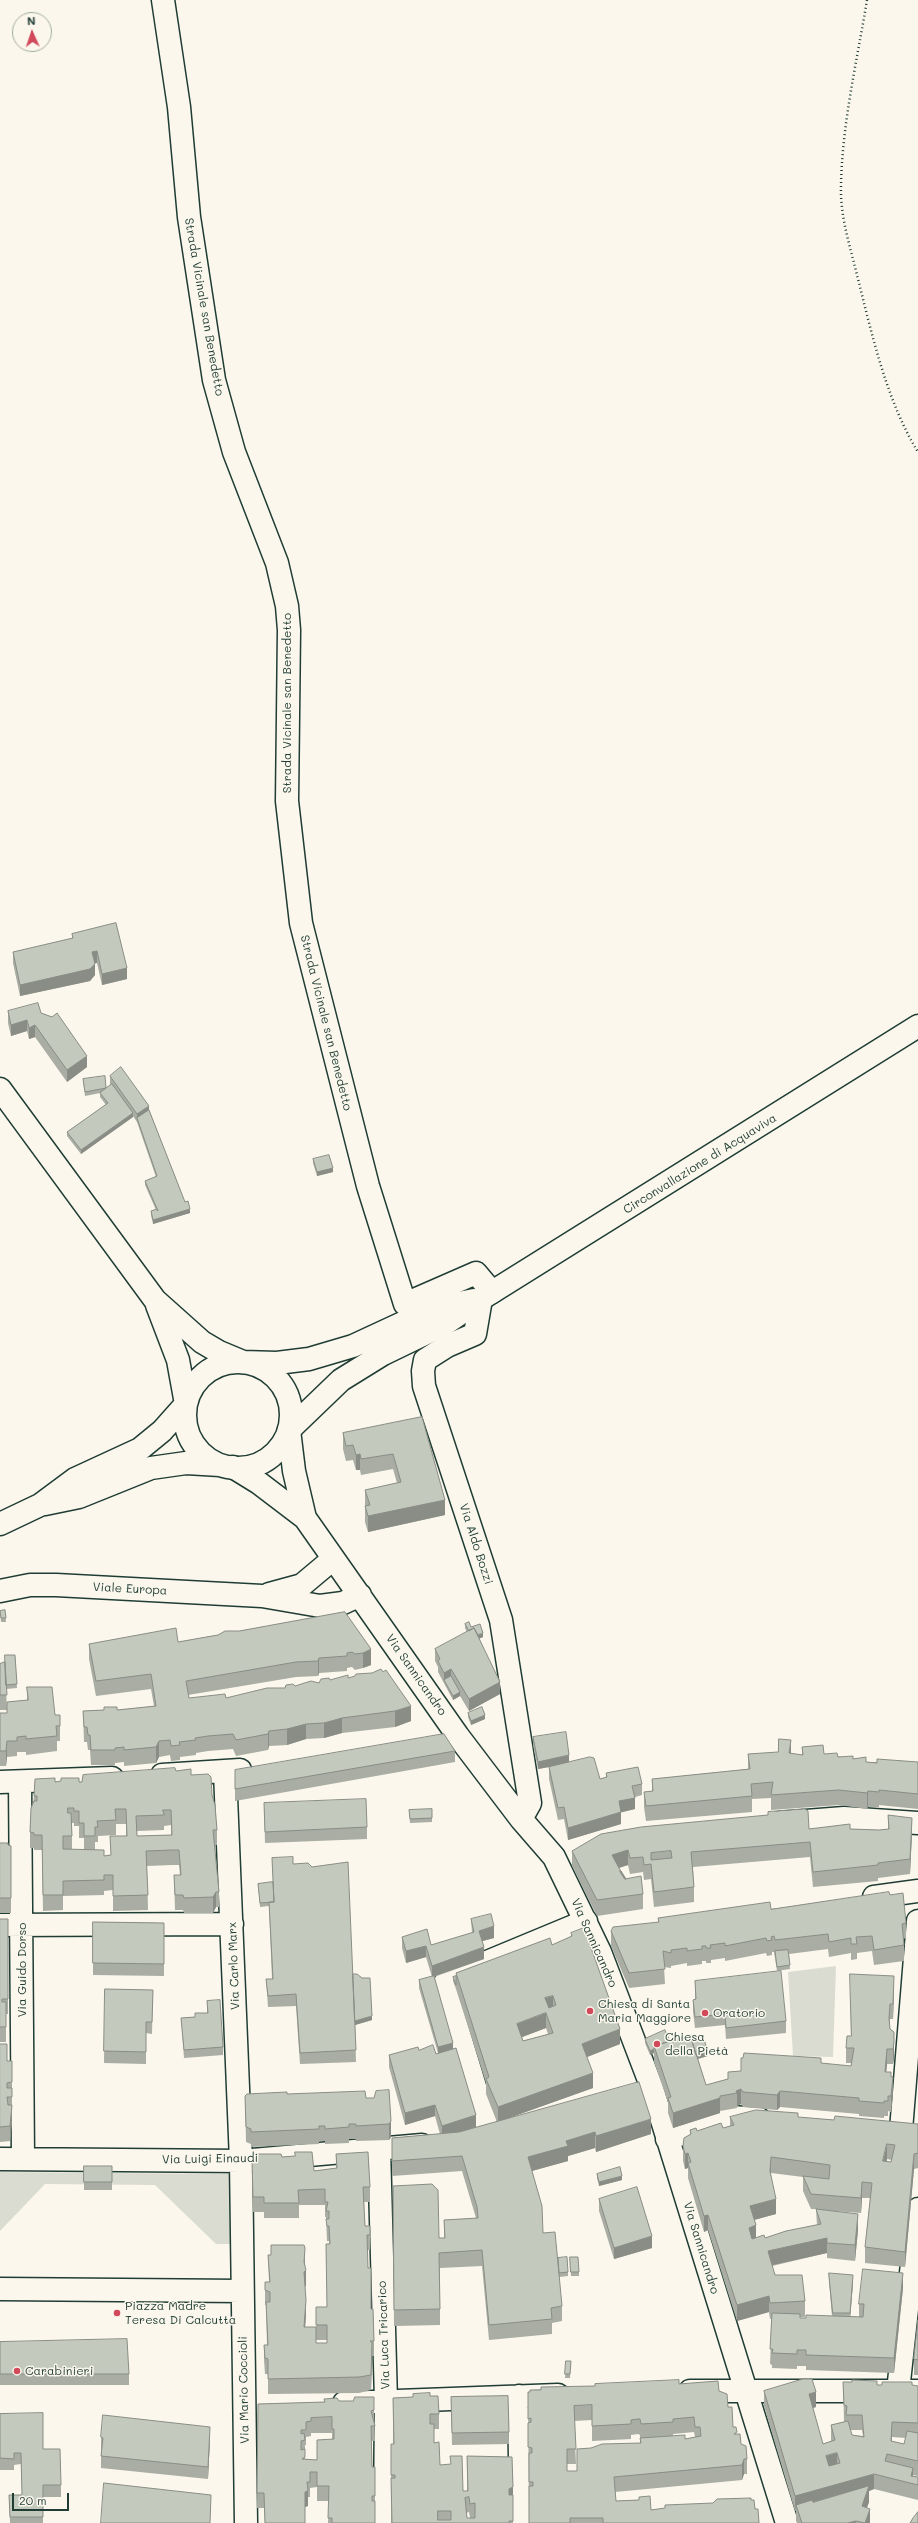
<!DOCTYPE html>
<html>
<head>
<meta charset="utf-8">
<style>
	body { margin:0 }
	#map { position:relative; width:918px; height:2523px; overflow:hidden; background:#fbf7ec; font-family:Mali,sans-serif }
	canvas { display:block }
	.north { position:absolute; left:12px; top:12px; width:40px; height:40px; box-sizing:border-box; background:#fbf7ec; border:1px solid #a3ada2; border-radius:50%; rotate:357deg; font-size:11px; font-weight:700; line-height:16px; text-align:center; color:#1f3d34 }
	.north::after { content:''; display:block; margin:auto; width:14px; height:18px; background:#d1495b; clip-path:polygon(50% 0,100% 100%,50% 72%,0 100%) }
	.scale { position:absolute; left:12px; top:2493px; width:57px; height:18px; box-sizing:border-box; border:2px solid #1f3d34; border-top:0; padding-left:5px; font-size:12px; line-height:14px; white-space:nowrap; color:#1f3d34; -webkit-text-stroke:3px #fbf7ec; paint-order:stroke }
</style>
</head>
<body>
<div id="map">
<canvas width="918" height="2523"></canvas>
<div class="north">N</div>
<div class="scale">20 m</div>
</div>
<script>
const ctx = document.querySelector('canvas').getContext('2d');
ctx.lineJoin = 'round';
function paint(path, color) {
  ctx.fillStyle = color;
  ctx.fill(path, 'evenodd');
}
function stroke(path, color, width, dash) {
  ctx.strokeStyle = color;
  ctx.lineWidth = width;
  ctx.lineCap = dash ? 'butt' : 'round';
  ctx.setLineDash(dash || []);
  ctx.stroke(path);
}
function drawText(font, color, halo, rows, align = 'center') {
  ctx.font = font + ' Mali,sans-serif';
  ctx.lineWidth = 3;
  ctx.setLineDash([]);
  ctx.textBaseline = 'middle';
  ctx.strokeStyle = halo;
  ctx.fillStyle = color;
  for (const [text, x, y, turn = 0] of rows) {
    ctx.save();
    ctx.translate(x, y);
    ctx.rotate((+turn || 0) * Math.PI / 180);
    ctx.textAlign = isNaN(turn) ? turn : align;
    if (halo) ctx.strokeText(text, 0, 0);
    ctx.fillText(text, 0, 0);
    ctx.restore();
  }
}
paint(new Path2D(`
	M 836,1966 L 833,2057 L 793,2056 L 788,1972 Z
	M 0,2172 L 230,2174 L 233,2244 L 216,2244 L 155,2185 L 45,2184 L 0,2231 Z`), '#dbdcd1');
const minor = new Path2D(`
	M 163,0 L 179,107 L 189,217 L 214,380 L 234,452 L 277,563 L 287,606 L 289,630 L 287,801 L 301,923 L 368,1186 L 405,1304 L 476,1273 L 492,1292
	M 481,1299 L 475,1334 L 447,1346 L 425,1360 L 423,1371 L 424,1386 L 501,1620 L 530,1803 L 521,1819
	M 289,1430 L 294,1471 L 305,1518
	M 233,1467 L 259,1483 L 305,1518 L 458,1736 L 521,1819 L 554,1857 L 600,1952 L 652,2088 L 787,2523
	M 0,1591 L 30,1585 L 56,1585 L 262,1596 L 320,1606 L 343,1603 L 360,1595
	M 269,1594 L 302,1585 L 333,1559
	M 225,1772 L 241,2161 L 246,2523
	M 162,1775 L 240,1770
	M 0,1782 L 112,1778
	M 20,1782 L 23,2158
	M 780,1823 L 844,1818 L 918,1823
	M 874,1897 L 918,1891
	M 0,1925 L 232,1924
	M 901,2130 L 918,1921
	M 489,2133 L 444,1984 L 451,1977 L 586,1921
	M 667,2139 L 732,2117 L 759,2119
	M 379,2148 L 386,2401 L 385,2523
	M 0,2159 L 241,2161 L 422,2145
	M 0,2289 L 242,2291
	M 690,2391 L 918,2391
	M 898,2391 L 918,2209
	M 519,2396 L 521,2523
	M 344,2403 L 558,2395`);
const major = new Path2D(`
	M 0,1089 L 155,1300 L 202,1342 L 219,1352 L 243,1362 L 277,1363 L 309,1359 L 353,1346 L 435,1308 L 474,1300
	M185 1415a53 53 0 1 1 106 0a53 53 0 1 1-106 0Z
	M 289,1430 L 341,1380 L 383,1354 L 445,1324 L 481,1299 L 918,1026
	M 45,1504 L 79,1497 L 151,1468 L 186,1463 L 220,1465
	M 0,1524 L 40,1505 L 75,1479 L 140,1449 L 162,1431 L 186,1404 L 178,1360 L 157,1305`);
stroke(minor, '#1f3d34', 25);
stroke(major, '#1f3d34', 25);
stroke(new Path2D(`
	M 867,0 C 857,61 842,124 841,186 C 840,216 850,246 857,275 C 872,334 886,400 918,452`), '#1f3d34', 2.5, [1, 3]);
stroke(minor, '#fbf7ec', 22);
stroke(major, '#fbf7ec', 22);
paint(new Path2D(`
	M 116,923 L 127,979 L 102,985 L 97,963 L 95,963 L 95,975 L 90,981 L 20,996 L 13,963 L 13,952 L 72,939 L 72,934 Z
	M 8,1011 L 41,1013 L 52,1017 L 87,1067 L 67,1082 L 35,1037 L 29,1039 L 27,1031 L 11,1036 L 8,1023 Z
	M 110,1076 L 149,1110 L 185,1202 L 190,1213 L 153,1224 L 151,1215 L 151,1211 L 156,1210 L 145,1185 L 145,1181 L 156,1177 L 137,1122 L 133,1116 L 133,1117 L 81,1154 L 67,1136 L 67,1132 L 106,1105 L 100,1097 L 100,1093 L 85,1096 L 83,1079 L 106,1088 L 111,1085 L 110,1084 Z
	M 313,1159 L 333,1172 L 317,1176 L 313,1163 Z
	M 422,1417 L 445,1515 L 368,1532 L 365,1522 L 365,1490 L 397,1483 L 393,1469 L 361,1475 L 360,1470 L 356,1470 L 353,1460 L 346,1461 L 343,1449 L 343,1433 Z
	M 5,1610 L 6,1622 L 1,1622 L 0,1611 Z
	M 345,1612 L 371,1665 L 363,1668 L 355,1670 L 352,1667 L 347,1668 L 347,1671 L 319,1673 L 318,1676 L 296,1677 L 188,1695 L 189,1698 L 226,1698 L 348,1678 L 411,1721 L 395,1727 L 342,1733 L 324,1738 L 306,1739 L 287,1745 L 269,1746 L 268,1750 L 236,1756 L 233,1749 L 208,1751 L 196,1753 L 196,1755 L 180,1757 L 180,1760 L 171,1761 L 170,1755 L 159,1757 L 156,1763 L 124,1766 L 124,1762 L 115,1763 L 115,1765 L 91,1765 L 90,1750 L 88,1750 L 87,1742 L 84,1742 L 83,1711 L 104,1710 L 104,1707 L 117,1710 L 154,1706 L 151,1689 L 96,1696 L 89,1659 L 89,1644 L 178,1642 Z
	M 465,1624 L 471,1627 L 483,1637 L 479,1639 L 500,1694 L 469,1711 L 460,1696 L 453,1700 L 438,1672 L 438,1667 L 435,1661 L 435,1649 L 467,1632 L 465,1628 Z
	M 15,1655 L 17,1688 L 6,1689 L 7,1710 L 0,1710 L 0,1664 L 5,1662 Z
	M 27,1687 L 55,1715 L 60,1726 L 60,1741 L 57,1741 L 57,1751 L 26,1755 L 26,1752 L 17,1752 L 17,1756 L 7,1757 L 6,1766 L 0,1766 L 0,1713 L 7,1713 L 7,1702 L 27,1700 Z
	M 468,1713 L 485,1719 L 471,1725 L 468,1717 Z
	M 533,1737 L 569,1762 L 600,1779 L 606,1778 L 606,1773 L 642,1784 L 642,1795 L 635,1797 L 635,1809 L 621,1812 L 621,1824 L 568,1840 L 564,1819 L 558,1820 L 549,1779 L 549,1767 L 550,1767 L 538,1769 L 533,1745 Z
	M 802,1747 L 824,1754 L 853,1759 L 866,1762 L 918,1762 L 918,1809 L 879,1805 L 879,1807 L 868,1807 L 867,1809 L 839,1805 L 771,1810 L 771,1798 L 752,1799 L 752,1812 L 646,1821 L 644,1807 L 644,1792 L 652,1791 L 652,1779 L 748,1769 L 748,1754 L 791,1754 L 802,1755 Z
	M 455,1751 L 455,1762 L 235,1801 L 235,1770 Z
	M 176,1771 L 191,1775 L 212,1795 L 217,1830 L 217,1845 L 214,1845 L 219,1892 L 219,1907 L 216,1907 L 213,1913 L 184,1913 L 183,1910 L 175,1910 L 174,1875 L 180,1875 L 179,1865 L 172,1865 L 147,1866 L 148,1910 L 113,1911 L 113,1890 L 104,1891 L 104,1895 L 63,1896 L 63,1910 L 43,1911 L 42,1850 L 34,1850 L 34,1848 L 30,1848 L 30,1832 L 34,1796 L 55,1782 L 79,1782 ZM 72,1823 L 74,1823 L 74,1826 L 79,1826 L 79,1838 L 84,1838 L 84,1850 L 72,1849 ZM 116,1824 L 126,1824 L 126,1836 L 110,1836 L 111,1855 L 104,1856 L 95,1850 L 95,1842 L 98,1842 L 98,1836 L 116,1835 ZM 171,1825 L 171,1835 L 137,1836 L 137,1831 L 164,1830 L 164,1826 Z
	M 264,1803 L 367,1827 L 367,1839 L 265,1843 Z
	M 432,1809 L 432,1822 L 410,1823 L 409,1810 Z
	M 768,1812 L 809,1829 L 850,1829 L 879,1830 L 888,1829 L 888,1815 L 912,1833 L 910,1874 L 878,1878 L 878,1881 L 813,1887 L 810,1857 L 693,1867 L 694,1887 L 694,1902 L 654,1907 L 651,1879 L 644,1880 L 643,1872 L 630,1874 L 628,1865 L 619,1868 L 626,1879 L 643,1894 L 643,1909 L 597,1916 L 572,1866 L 572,1851 L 768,1815 Z
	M 0,1843 L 8,1845 L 11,1846 L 11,1913 L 0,1913 Z
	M 272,1858 L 293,1864 L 353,1974 L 372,2020 L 355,2025 L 356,2062 L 300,2064 L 296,2006 L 268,2007 L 266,1979 L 272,1979 L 269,1906 L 260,1907 L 258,1884 L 273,1882 Z
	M 890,1895 L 906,1923 L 906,1938 L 903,1939 L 904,1945 L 904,1961 L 874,1965 L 872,1951 L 857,1953 L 857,1959 L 851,1960 L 851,1953 L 829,1957 L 828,1949 L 789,1954 L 790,1969 L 777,1971 L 774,1952 L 772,1952 L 772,1955 L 767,1956 L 766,1953 L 725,1961 L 725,1958 L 711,1960 L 711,1963 L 706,1963 L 706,1961 L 702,1961 L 702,1964 L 687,1966 L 687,1963 L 671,1966 L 671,1968 L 664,1967 L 665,1984 L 629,1988 L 611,1946 L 611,1931 L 658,1922 L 658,1918 L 771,1909 Z
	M 0,1919 L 8,1919 L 8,2014 L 6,2014 L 6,2042 L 0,2042 Z
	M 471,1919 L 494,1938 L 482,1941 L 484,1959 L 434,1977 L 453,2049 L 476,2127 L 458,2133 L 497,2122 L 486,2094 L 486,2083 L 456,1989 L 453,1981 L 453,1977 L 456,1976 L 456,1973 L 552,1945 L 571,1937 L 571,1933 L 620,2044 L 587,2057 L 593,2088 L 508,2118 L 651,2134 L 596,2152 L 595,2148 L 568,2156 L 568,2161 L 532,2171 L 543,2233 L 562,2306 L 562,2321 L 552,2323 L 552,2334 L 489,2340 L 482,2266 L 440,2268 L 440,2325 L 394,2326 L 393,2186 L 439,2238 L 444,2238 L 444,2220 L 476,2218 L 462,2171 L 392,2176 L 392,2138 L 440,2134 L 435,2116 L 405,2125 L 389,2067 L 389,2055 L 419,2050 L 436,2054 L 438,2053 L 419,1988 L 419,1980 L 432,1977 L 426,1957 L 406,1963 L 402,1948 L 402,1937 L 431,1945 L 472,1933 ZM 546,2028 L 548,2034 L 523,2041 L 522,2037 Z
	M 93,1922 L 164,1923 L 164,1976 L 93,1975 Z
	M 695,1981 L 786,2021 L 786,2033 L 726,2039 L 725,2025 L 695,2028 L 693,2011 L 693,2000 L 695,1999 Z
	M 105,1989 L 153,1990 L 152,2034 L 146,2033 L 146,2064 L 104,2063 Z
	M 894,1991 L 893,2019 L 890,2019 L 890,2029 L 894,2032 L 894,2058 L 893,2064 L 887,2064 L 886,2072 L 891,2077 L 893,2092 L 891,2112 L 888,2111 L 888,2116 L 884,2116 L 884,2118 L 859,2116 L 859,2114 L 780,2107 L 777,2110 L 743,2107 L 741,2104 L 737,2106 L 737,2108 L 720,2111 L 720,2113 L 673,2128 L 668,2113 L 668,2102 L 654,2062 L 654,2053 L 650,2055 L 645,2043 L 645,2039 L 670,2041 L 691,2038 L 708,2056 L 698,2059 L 706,2085 L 728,2079 L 741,2071 L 743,2058 L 851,2066 L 852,2063 L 846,2063 L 846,2048 L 851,2036 Z
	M 207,2001 L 223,2047 L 223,2055 L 184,2058 L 181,2018 L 195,2017 L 207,2013 Z
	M 0,2044 L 7,2061 L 12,2082 L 12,2120 L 10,2141 L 0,2142 Z
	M 389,2090 L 391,2137 L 389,2140 L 356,2141 L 356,2139 L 349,2139 L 349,2143 L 325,2144 L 325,2141 L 319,2141 L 319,2144 L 251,2147 L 251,2144 L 246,2142 L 245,2096 L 287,2094 L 366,2098 L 374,2098 Z
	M 730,2117 L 798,2117 L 834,2120 L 918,2124 L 918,2168 L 914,2169 L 905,2267 L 865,2263 L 865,2247 L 870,2198 L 862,2198 L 861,2213 L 819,2210 L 858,2230 L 855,2261 L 827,2258 L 827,2253 L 772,2266 L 775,2275 L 805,2301 L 805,2317 L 800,2317 L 800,2318 L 806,2318 L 832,2316 L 829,2281 L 829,2273 L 853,2283 L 850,2316 L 859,2317 L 859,2304 L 903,2288 L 894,2373 L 806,2370 L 806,2366 L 797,2366 L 797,2369 L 772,2368 L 772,2365 L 770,2364 L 772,2318 L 770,2319 L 769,2312 L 737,2321 L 708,2230 L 704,2232 L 688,2178 L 688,2168 L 685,2169 L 683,2161 L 683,2146 L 690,2135 L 690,2130 L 697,2131 L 723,2128 L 730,2126 ZM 887,2159 L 892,2160 L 891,2162 L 887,2162 ZM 771,2173 L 803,2177 L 803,2191 L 811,2209 L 816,2209 L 817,2225 L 765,2238 L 756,2238 L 754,2220 L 776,2214 L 771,2176 Z
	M 295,2152 L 314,2171 L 336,2169 L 336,2154 L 370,2187 L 370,2202 L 364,2202 L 365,2226 L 370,2226 L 370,2250 L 367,2250 L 368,2268 L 371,2309 L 373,2309 L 374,2356 L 372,2356 L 371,2390 L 359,2393 L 268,2394 L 268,2374 L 265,2374 L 264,2360 L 264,2345 L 267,2345 L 266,2305 L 265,2305 L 265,2282 L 269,2282 L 268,2255 L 305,2264 L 306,2286 L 305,2286 L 306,2315 L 305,2327 L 316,2343 L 327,2343 L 327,2340 L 316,2340 L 316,2307 L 327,2307 L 326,2244 L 329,2244 L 329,2241 L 327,2241 L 326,2217 L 325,2217 L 325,2205 L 299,2205 L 299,2218 L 264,2218 L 264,2212 L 253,2212 L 252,2161 L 282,2157 L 295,2156 Z
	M 84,2166 L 112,2166 L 112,2190 L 84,2190 Z
	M 597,2174 L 622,2180 L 599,2186 L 597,2178 Z
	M 599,2199 L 652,2248 L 614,2259 L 599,2211 Z
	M 570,2257 L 579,2272 L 579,2276 L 571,2276 Z
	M 558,2262 L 568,2272 L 568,2276 L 559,2277 Z
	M 918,2320 L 918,2375 L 914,2375 L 914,2359 Z
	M 0,2342 L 129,2374 L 129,2385 L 0,2385 Z
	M 566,2361 L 571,2361 L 570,2378 L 565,2378 Z
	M 843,2382 L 877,2385 L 918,2386 L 918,2476 L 913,2475 L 913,2476 L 918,2477 L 918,2500 L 874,2489 L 869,2491 L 869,2502 L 867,2508 L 870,2523 L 797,2523 L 796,2521 L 796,2511 L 795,2511 L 764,2406 L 764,2391 L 816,2407 L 813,2408 L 823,2444 L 831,2441 L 831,2425 L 846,2421 L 844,2421 ZM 850,2430 L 862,2430 L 863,2436 L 852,2435 ZM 892,2437 L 906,2438 L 904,2444 L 892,2441 Z
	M 595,2384 L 679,2384 L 719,2391 L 728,2407 L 733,2427 L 741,2444 L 747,2459 L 747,2474 L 744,2474 L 742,2480 L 615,2492 L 616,2501 L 639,2500 L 639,2497 L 651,2510 L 713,2503 L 751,2500 L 755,2509 L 759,2523 L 529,2523 L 528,2392 L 530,2392 L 530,2390 L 595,2386 ZM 592,2420 L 592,2441 L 631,2439 L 631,2435 L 638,2434 L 640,2435 L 640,2443 L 591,2448 L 577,2471 L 567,2471 L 567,2464 L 576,2464 L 574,2421 ZM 694,2432 L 695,2437 L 685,2439 L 673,2436 L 673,2434 Z
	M 430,2396 L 439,2414 L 439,2429 L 434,2429 L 434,2443 L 440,2465 L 463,2491 L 467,2491 L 467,2456 L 512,2457 L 513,2523 L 391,2523 L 391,2444 L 393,2444 L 393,2398 ZM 469,2512 L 470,2518 L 467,2518 L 466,2513 Z
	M 508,2396 L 509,2444 L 452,2445 L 451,2397 Z
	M 324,2399 L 339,2401 L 374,2410 L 375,2441 L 371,2441 L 372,2467 L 375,2467 L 375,2523 L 328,2523 L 329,2501 L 317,2501 L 317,2487 L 310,2488 L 310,2497 L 308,2497 L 308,2506 L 305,2507 L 305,2523 L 265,2523 L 264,2508 L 257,2508 L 258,2404 L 324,2402 ZM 311,2433 L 332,2433 L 332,2439 L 317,2460 L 305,2459 L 305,2445 L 306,2445 L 306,2437 L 311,2436 Z
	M 0,2414 L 43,2449 L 61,2485 L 61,2497 L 43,2497 L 43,2523 L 10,2523 L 9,2495 L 22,2495 L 21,2464 L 14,2465 L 14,2470 L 0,2470 Z
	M 101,2437 L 210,2438 L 208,2479 L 101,2468 Z`), '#a9ada3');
paint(new Path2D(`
	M 97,951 L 97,963 L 92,964 L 92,952 Z
	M 95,964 L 95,975 L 90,981 L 20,996 L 20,985 Z
	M 127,968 L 127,979 L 102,985 L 102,974 Z
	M 27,1020 L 27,1031 L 11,1036 L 11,1025 Z
	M 35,1025 L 35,1037 L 29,1039 L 29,1028 Z
	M 87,1056 L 87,1067 L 67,1082 L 67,1070 Z
	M 149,1106 L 149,1114 L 137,1118 L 137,1114 Z
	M 133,1113 L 133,1117 L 81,1154 L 81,1150 Z
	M 333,1168 L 333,1172 L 317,1176 L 317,1172 Z
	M 190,1209 L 190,1213 L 153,1224 L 153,1220 Z
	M 360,1454 L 360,1470 L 356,1470 L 356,1455 Z
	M 445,1500 L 445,1515 L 368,1532 L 368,1516 Z
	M 483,1633 L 483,1637 L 472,1641 L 472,1637 Z
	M 371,1649 L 371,1665 L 363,1668 L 363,1653 Z
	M 319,1658 L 319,1673 L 318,1676 L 318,1661 Z
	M 451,1669 L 451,1680 L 444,1680 L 444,1673 Z
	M 500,1682 L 500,1694 L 469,1711 L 469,1699 Z
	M 460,1692 L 460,1696 L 453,1700 L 453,1696 Z
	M 411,1706 L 411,1721 L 395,1727 L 395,1711 Z
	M 485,1715 L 485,1719 L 471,1725 L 471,1721 Z
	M 342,1718 L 342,1733 L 324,1738 L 324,1723 Z
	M 306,1724 L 306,1739 L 287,1745 L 287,1729 Z
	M 269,1731 L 269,1746 L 268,1750 L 268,1734 Z
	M 791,1740 L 791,1755 L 789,1753 Z
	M 7,1741 L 7,1757 L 6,1766 L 6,1751 Z
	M 159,1741 L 159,1757 L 156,1763 L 156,1747 Z
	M 569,1755 L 569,1763 L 538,1769 L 538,1762 Z
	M 868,1791 L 868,1807 L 867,1809 L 867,1793 Z
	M 635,1798 L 635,1809 L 619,1813 L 619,1801 Z
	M 621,1812 L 621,1824 L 568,1840 L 568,1828 Z
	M 912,1818 L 912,1833 L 910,1874 L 910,1859 Z
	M 628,1850 L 628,1865 L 612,1870 L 612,1855 Z
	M 216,1892 L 216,1907 L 213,1913 L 213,1897 Z
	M 494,1926 L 494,1938 L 479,1942 L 479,1931 Z
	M 426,1946 L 426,1957 L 406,1963 L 406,1951 Z
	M 484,1947 L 484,1959 L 432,1977 L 432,1966 Z
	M 894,1976 L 894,1991 L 893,2019 L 893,2004 Z
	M 553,1996 L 553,2011 L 546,2013 L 546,2028 L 517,2039 L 517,2024 L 545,1998 Z
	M 372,2016 L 372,2020 L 355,2025 L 355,2021 Z
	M 620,2029 L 620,2044 L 582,2059 L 582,2044 Z
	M 894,2032 L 894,2058 L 893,2064 L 893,2049 Z
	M 453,2043 L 453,2051 L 438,2055 L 438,2047 Z
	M 654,2049 L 654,2053 L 650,2055 L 650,2051 Z
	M 887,2049 L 887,2064 L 885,2087 L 885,2072 Z
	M 708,2052 L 708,2056 L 693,2060 L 693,2056 Z
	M 593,2073 L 593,2088 L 498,2122 L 498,2107 Z
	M 893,2077 L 893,2092 L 891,2112 L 891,2096 Z
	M 741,2089 L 741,2104 L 737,2106 L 737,2093 L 736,2091 Z
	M 780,2091 L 780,2107 L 777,2110 L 777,2095 Z
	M 720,2098 L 720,2113 L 673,2128 L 673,2113 Z
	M 12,2105 L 12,2120 L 10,2141 L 10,2126 Z
	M 435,2105 L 435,2116 L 405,2125 L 405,2113 Z
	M 476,2115 L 476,2127 L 442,2137 L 442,2126 Z
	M 651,2119 L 651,2134 L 596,2152 L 596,2136 Z
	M 391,2121 L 391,2137 L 389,2140 L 389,2124 Z
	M 595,2132 L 595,2148 L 568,2156 L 568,2161 L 528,2172 L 528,2157 L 566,2141 Z
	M 887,2144 L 887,2159 L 883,2176 L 883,2161 Z
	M 688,2153 L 688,2168 L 685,2169 L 685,2154 Z
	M 914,2154 L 914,2169 L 905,2267 L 905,2252 Z
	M 771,2157 L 771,2173 L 770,2186 L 770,2171 Z
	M 622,2176 L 622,2180 L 599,2186 L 599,2182 Z
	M 862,2182 L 862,2198 L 861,2213 L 861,2198 Z
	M 776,2199 L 776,2214 L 750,2221 L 750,2206 Z
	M 858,2214 L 858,2230 L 855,2261 L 855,2245 Z
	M 708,2215 L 708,2230 L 704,2232 L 704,2216 Z
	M 756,2225 L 756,2241 L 749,2244 L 749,2228 Z
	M 652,2236 L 652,2248 L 614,2259 L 614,2248 Z
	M 827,2238 L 827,2253 L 768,2266 L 768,2251 Z
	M 305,2248 L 305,2271 L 306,2270 L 306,2286 L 304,2287 L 304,2262 Z
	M 903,2273 L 903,2288 L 894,2373 L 894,2358 Z
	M 853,2275 L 853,2283 L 850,2321 L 850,2313 Z
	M 769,2296 L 769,2312 L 737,2321 L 737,2305 Z
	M 306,2300 L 306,2315 L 304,2343 L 304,2327 Z
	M 372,2343 L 372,2358 L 371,2390 L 371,2375 Z
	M 816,2392 L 816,2407 L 809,2409 L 809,2394 Z
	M 892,2422 L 892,2437 L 891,2456 L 891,2441 Z
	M 210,2427 L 210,2438 L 208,2479 L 208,2467 Z
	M 837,2453 L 837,2468 L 826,2472 L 826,2456 Z
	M 744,2459 L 744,2474 L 742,2480 L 742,2465 Z
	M 913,2468 L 913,2483 L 911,2476 Z
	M 874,2474 L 874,2489 L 869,2491 L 869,2502 L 862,2521 L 796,2505 L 795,2511 L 795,2496 Z
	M 513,2487 L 513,2502 L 509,2504 L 509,2489 Z
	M 308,2491 L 308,2506 L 305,2507 L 305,2492 Z
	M 870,2509 L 870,2523 L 865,2523 Z
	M 856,2521 L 856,2523 L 847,2523 Z`), '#898d85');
const building = new Path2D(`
	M 116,923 L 127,968 L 102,974 L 97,951 L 92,952 L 95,964 L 90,969 L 20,985 L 13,952 L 73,938 L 72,934 Z
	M 38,1003 L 41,1013 L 52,1017 L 57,1013 L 87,1056 L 67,1070 L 35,1025 L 29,1028 L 27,1020 L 11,1025 L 8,1011 Z
	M 121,1067 L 149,1106 L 137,1114 L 110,1076 Z
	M 105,1076 L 106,1088 L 85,1092 L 83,1079 Z
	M 112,1084 L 133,1113 L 81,1150 L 67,1132 L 108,1103 L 100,1093 Z
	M 149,1110 L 185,1202 L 188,1201 L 190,1209 L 153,1220 L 151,1211 L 157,1209 L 158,1211 L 145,1181 L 157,1176 L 137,1118 Z
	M 329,1155 L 333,1168 L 317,1172 L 313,1159 Z
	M 422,1417 L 445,1500 L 368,1516 L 365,1506 L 370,1505 L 365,1490 L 401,1482 L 393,1454 L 361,1459 L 360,1454 L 356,1455 L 353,1445 L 346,1446 L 343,1433 Z
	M 5,1610 L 6,1618 L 1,1618 L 0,1611 Z
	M 345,1612 L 371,1649 L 363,1653 L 355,1654 L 352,1652 L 347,1653 L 347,1656 L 319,1658 L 318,1661 L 296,1662 L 186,1681 L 189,1698 L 225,1694 L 226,1698 L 267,1688 L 285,1688 L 286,1685 L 293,1684 L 295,1686 L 311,1681 L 319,1683 L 321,1679 L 329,1678 L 330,1680 L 348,1675 L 348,1678 L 355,1676 L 356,1674 L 372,1673 L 381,1669 L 383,1672 L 386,1670 L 411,1706 L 395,1711 L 342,1718 L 324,1723 L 306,1724 L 287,1729 L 269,1731 L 268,1734 L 236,1740 L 233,1734 L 208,1736 L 195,1738 L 196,1740 L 179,1742 L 180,1745 L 171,1746 L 170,1740 L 159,1741 L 156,1747 L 124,1750 L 124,1747 L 115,1748 L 115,1750 L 91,1750 L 90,1735 L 88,1735 L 87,1727 L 84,1727 L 83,1711 L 104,1710 L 104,1707 L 117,1707 L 117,1710 L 156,1706 L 151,1674 L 96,1681 L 89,1644 L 176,1628 L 178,1642 L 218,1635 L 225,1631 L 239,1631 Z
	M 469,1622 L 471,1627 L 480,1624 L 483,1633 L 478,1635 L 474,1628 L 469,1631 L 465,1624 Z
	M 474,1628 L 500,1682 L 469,1699 L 451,1669 L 444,1673 L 438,1661 L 440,1659 L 435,1649 Z
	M 5,1655 L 15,1655 L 17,1684 L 6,1685 Z
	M 5,1662 L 7,1695 L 0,1695 L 0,1664 Z
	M 451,1676 L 460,1692 L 453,1696 L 444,1680 Z
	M 27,1687 L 52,1687 L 55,1715 L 60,1715 L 60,1726 L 56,1726 L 57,1736 L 26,1739 L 26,1736 L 17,1737 L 17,1741 L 7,1741 L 6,1751 L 0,1751 L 0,1713 L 7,1713 L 7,1702 L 28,1700 Z
	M 482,1707 L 485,1715 L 471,1721 L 468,1713 Z
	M 566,1732 L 569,1755 L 538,1762 L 533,1737 Z
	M 444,1734 L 455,1751 L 235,1789 L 235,1770 Z
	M 779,1739 L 791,1740 L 789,1753 L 803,1755 L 802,1747 L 823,1745 L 824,1754 L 837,1753 L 838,1757 L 853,1756 L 853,1759 L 866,1757 L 866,1762 L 877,1763 L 877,1759 L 918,1762 L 918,1794 L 879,1790 L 879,1792 L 868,1791 L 867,1793 L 839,1790 L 771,1795 L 773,1782 L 751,1784 L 752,1796 L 646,1806 L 644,1792 L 653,1791 L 652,1779 L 750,1769 L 748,1754 L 778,1752 Z
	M 590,1757 L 594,1758 L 600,1779 L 607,1777 L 606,1773 L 638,1767 L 642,1784 L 632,1786 L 635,1798 L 619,1801 L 621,1812 L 568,1828 L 564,1807 L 558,1808 L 549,1767 Z
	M 175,1768 L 176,1771 L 191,1769 L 191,1775 L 208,1774 L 211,1777 L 212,1795 L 215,1805 L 217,1830 L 213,1830 L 219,1892 L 216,1892 L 213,1897 L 184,1898 L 183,1895 L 175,1895 L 174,1875 L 181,1875 L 179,1850 L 172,1850 L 146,1851 L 148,1895 L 113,1896 L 113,1875 L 104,1875 L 104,1880 L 63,1881 L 63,1895 L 43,1895 L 42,1835 L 34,1835 L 34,1833 L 30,1832 L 31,1808 L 34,1801 L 37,1801 L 37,1796 L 34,1796 L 35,1779 L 55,1778 L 55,1782 L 61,1781 L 61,1778 L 79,1778 L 79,1782 L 82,1782 L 83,1775 ZM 68,1808 L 74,1808 L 74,1811 L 79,1811 L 79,1823 L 84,1823 L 84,1836 L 95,1836 L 95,1827 L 98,1827 L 97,1821 L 116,1820 L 115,1809 L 126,1809 L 127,1836 L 110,1836 L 111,1855 L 104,1856 L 104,1850 L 63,1849 L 63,1836 L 72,1836 L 71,1813 L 68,1813 ZM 163,1810 L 171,1810 L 172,1835 L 137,1836 L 136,1816 L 164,1815 Z
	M 366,1799 L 367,1827 L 265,1832 L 264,1803 Z
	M 432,1809 L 432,1818 L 410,1819 L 409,1810 Z
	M 805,1809 L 808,1811 L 809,1829 L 850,1824 L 850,1829 L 879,1830 L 889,1829 L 888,1815 L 912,1818 L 910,1859 L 878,1863 L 878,1865 L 813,1872 L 810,1842 L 691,1852 L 694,1887 L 654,1892 L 651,1864 L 644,1865 L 643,1857 L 630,1858 L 628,1850 L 612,1855 L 625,1879 L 641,1876 L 643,1894 L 597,1900 L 572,1851 L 601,1834 L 641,1827 L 768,1815 L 768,1812 ZM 671,1851 L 672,1858 L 651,1860 L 651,1853 Z
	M 0,1843 L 8,1843 L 8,1845 L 11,1846 L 11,1898 L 0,1898 Z
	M 293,1857 L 293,1864 L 308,1863 L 312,1867 L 348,1862 L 356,2050 L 300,2053 L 296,1994 L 268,1996 L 266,1979 L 273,1979 L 269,1902 L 274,1902 L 272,1858 Z
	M 620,1871 L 621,1871 L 626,1879 L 625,1879 Z
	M 273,1882 L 274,1902 L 260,1903 L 258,1884 Z
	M 889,1892 L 890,1895 L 903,1893 L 906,1923 L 902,1924 L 904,1945 L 874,1950 L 872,1936 L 856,1937 L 857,1944 L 851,1944 L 851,1938 L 829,1942 L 828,1934 L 775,1940 L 774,1936 L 771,1937 L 772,1940 L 767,1941 L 766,1938 L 725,1946 L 725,1943 L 710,1945 L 711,1948 L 706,1948 L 706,1946 L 702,1946 L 702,1949 L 687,1951 L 687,1948 L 671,1950 L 671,1953 L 663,1951 L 665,1969 L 629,1973 L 611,1931 L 613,1927 L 659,1922 L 658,1918 L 770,1902 L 771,1909 Z
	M 491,1914 L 494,1926 L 479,1931 L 484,1947 L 432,1966 L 426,1946 L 406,1951 L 402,1937 L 427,1929 L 431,1945 L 474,1932 L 471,1919 Z
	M 0,1919 L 8,1919 L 8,1999 L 2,1999 L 2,2002 L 6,2002 L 6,2027 L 0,2027 Z
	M 93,1922 L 164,1923 L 164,1964 L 93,1963 Z
	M 584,1928 L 620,2029 L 582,2044 L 593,2073 L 498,2107 L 486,2079 L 489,2077 L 456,1973 L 550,1938 L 552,1945 L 572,1936 L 571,1933 ZM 553,1996 L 556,2005 L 549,2008 L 545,1998 ZM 546,2013 L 553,2033 L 523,2041 L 517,2024 Z
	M 788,1950 L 790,1965 L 777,1967 L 775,1951 Z
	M 781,1971 L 786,2021 L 726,2028 L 725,2014 L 695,2017 L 693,2000 L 696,1999 L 695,1981 Z
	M 353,1974 L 357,1974 L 362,1978 L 370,1978 L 372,2016 L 355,2021 Z
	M 850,1974 L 894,1976 L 893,2004 L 890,2004 L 889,2018 L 890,2029 L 894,2032 L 894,2042 L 893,2049 L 887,2049 L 885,2072 L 891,2072 L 891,2077 L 893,2077 L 891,2096 L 888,2096 L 888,2101 L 884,2101 L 884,2103 L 859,2101 L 859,2098 L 780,2091 L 777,2095 L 743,2092 L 741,2089 L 736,2091 L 737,2093 L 720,2096 L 720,2098 L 673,2113 L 668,2098 L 671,2097 L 654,2046 L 690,2035 L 706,2085 L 728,2079 L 728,2072 L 741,2071 L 741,2058 L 743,2058 L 744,2053 L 821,2058 L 821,2063 L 851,2066 L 854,2048 L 846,2048 L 847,2036 L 851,2036 Z
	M 434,1976 L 453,2043 L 438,2047 L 419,1980 Z
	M 456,1976 L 456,1985 L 453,1977 Z
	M 105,1989 L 153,1990 L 152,2022 L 146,2022 L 146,2052 L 104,2051 Z
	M 220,2000 L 223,2047 L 184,2050 L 181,2018 L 195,2017 L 195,2013 L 208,2013 L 207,2001 Z
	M 665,2030 L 670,2041 L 654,2046 L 654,2049 L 650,2051 L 645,2039 Z
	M 703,2036 L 708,2052 L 696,2055 L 691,2038 Z
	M 0,2044 L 7,2044 L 7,2061 L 12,2061 L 12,2082 L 7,2083 L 7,2088 L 12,2088 L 12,2097 L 7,2097 L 8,2105 L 12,2105 L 10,2126 L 0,2127 Z
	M 433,2045 L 436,2054 L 456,2048 L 476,2115 L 442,2126 L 435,2105 L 405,2113 L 389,2055 L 418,2047 L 419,2050 Z
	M 639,2082 L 651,2119 L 596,2136 L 595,2132 L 566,2141 L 568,2146 L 528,2157 L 542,2206 L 543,2233 L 555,2232 L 562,2306 L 551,2308 L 552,2319 L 489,2325 L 482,2250 L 439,2253 L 440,2309 L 394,2310 L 393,2186 L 432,2184 L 438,2190 L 439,2238 L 445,2238 L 444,2220 L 478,2218 L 477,2207 L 462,2156 L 392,2161 L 392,2138 L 459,2132 Z
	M 389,2090 L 391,2121 L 389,2124 L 356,2126 L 356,2124 L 349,2124 L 349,2127 L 325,2129 L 325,2126 L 319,2126 L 319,2129 L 251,2132 L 251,2129 L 246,2127 L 245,2096 L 247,2094 L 287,2092 L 287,2094 L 365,2091 L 366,2098 L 374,2098 L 376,2091 Z
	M 756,2110 L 798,2113 L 798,2117 L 834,2120 L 835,2116 L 918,2124 L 918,2153 L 914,2154 L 905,2252 L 865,2247 L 872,2183 L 862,2182 L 861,2198 L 811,2194 L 803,2176 L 829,2179 L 830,2165 L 771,2157 L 770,2171 L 776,2199 L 750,2206 L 756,2225 L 749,2228 L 752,2239 L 764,2235 L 765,2238 L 786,2231 L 821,2224 L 816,2209 L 858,2214 L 855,2245 L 827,2243 L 827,2238 L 768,2251 L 775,2275 L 802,2275 L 805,2301 L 770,2303 L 769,2296 L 737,2305 L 708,2215 L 704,2216 L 688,2163 L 691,2162 L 688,2153 L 685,2154 L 683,2146 L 684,2138 L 691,2134 L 690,2130 L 696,2128 L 697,2131 L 721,2123 L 723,2128 L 734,2125 L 730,2117 ZM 887,2144 L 895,2145 L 891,2162 L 883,2161 Z
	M 295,2152 L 312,2152 L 314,2171 L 337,2168 L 336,2154 L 368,2152 L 370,2187 L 363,2187 L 365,2226 L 370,2226 L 370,2235 L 367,2235 L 368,2268 L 371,2268 L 371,2309 L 373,2309 L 374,2341 L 370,2341 L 372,2343 L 371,2375 L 359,2377 L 268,2379 L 268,2359 L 265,2358 L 264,2345 L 268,2345 L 266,2302 L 270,2302 L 270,2292 L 265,2290 L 265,2282 L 270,2282 L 268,2255 L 271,2255 L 271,2245 L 304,2245 L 305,2248 L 304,2262 L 306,2270 L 304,2272 L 306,2300 L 304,2327 L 316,2327 L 316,2343 L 327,2343 L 327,2325 L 316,2325 L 316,2307 L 327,2307 L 326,2244 L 330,2244 L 329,2226 L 327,2226 L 326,2219 L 329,2219 L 329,2211 L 326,2211 L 328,2202 L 325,2202 L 325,2189 L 298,2190 L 299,2203 L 264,2203 L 264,2197 L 253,2197 L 252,2161 L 258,2154 L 281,2154 L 282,2157 L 295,2156 Z
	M 84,2166 L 112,2166 L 112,2182 L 84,2182 Z
	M 620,2167 L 622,2176 L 599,2182 L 597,2174 Z
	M 637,2187 L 652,2236 L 614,2248 L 599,2199 Z
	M 567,2257 L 568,2272 L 559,2273 L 558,2258 Z
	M 570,2257 L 578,2257 L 579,2272 L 571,2272 Z
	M 863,2269 L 903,2273 L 894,2358 L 806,2355 L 806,2350 L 797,2350 L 797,2354 L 772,2353 L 773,2349 L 770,2349 L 772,2313 L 800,2314 L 800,2318 L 806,2318 L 806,2315 L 863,2317 L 864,2304 L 859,2304 Z
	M 829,2273 L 853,2275 L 850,2313 L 833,2313 Z
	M 918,2320 L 918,2360 L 914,2359 Z
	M 127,2339 L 129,2374 L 0,2374 L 0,2342 Z
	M 566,2361 L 571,2361 L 570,2374 L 565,2374 Z
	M 803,2379 L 812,2379 L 816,2392 L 809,2394 L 823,2444 L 835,2440 L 831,2425 L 848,2421 L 852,2435 L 864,2437 L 862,2415 L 846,2415 L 847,2406 L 844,2405 L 843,2382 L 852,2382 L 852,2380 L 877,2381 L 877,2385 L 882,2385 L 882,2382 L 912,2382 L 912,2385 L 918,2386 L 918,2423 L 892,2422 L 891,2441 L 904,2444 L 907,2431 L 918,2433 L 918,2461 L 887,2454 L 885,2461 L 913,2468 L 911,2476 L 918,2477 L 918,2485 L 874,2474 L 795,2496 L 764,2391 ZM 837,2453 L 840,2463 L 829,2466 L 826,2456 Z
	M 679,2380 L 679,2384 L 718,2381 L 719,2391 L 727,2394 L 728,2407 L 732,2407 L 733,2427 L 736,2427 L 737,2432 L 734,2434 L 740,2434 L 741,2444 L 746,2446 L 747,2459 L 744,2459 L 742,2465 L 614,2477 L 616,2501 L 639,2500 L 639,2497 L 650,2496 L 651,2510 L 665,2508 L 665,2505 L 713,2503 L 717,2499 L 751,2498 L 751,2500 L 754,2500 L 755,2509 L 758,2509 L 759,2523 L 603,2523 L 603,2518 L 570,2518 L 570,2523 L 529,2523 L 529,2486 L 533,2486 L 533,2482 L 529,2482 L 529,2453 L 532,2453 L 532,2448 L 528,2447 L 528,2423 L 531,2422 L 531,2418 L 528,2419 L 528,2392 L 530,2392 L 530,2390 L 541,2390 L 541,2387 L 595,2386 L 595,2384 ZM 592,2405 L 592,2426 L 631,2424 L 631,2420 L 638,2419 L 640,2419 L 641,2424 L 673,2422 L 673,2419 L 694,2417 L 695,2427 L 700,2427 L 701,2436 L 685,2439 L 685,2435 L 640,2438 L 641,2443 L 602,2444 L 591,2448 L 577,2449 L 577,2471 L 567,2471 L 567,2449 L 576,2449 L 574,2406 Z
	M 430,2393 L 430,2396 L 438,2396 L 439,2414 L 430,2414 L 430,2424 L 434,2424 L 434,2443 L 439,2442 L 440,2465 L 451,2464 L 450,2456 L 462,2456 L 463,2491 L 468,2491 L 467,2456 L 512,2457 L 513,2487 L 509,2489 L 509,2495 L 513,2495 L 513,2521 L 509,2521 L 509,2523 L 392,2523 L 391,2478 L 395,2478 L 395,2475 L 391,2475 L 391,2444 L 394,2444 L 393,2398 L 413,2397 L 413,2394 ZM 469,2497 L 470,2504 L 475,2503 L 475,2518 L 467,2518 L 465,2498 ZM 438,2511 L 451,2511 L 451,2520 L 438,2520 Z
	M 508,2396 L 509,2432 L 452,2433 L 451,2397 Z
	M 355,2397 L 374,2397 L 374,2410 L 371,2411 L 375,2426 L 371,2426 L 372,2467 L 375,2467 L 375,2496 L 372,2496 L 372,2501 L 375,2501 L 375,2523 L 332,2523 L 332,2518 L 328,2518 L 329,2486 L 317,2486 L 317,2472 L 310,2472 L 310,2482 L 307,2482 L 308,2491 L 305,2492 L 305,2523 L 265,2523 L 264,2493 L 257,2493 L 258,2404 L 325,2402 L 324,2399 L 337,2398 L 339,2401 L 353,2401 ZM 332,2417 L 332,2429 L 334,2429 L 334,2439 L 317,2440 L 317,2460 L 302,2459 L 305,2457 L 305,2449 L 301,2450 L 301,2441 L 305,2440 L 304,2433 L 301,2434 L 301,2430 L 306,2430 L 306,2422 L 311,2421 L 311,2418 Z
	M 43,2413 L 43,2449 L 60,2449 L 61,2485 L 43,2485 L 43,2517 L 10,2517 L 9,2495 L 22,2495 L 21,2453 L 14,2453 L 14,2459 L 0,2458 L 0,2414 Z
	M 103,2415 L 210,2427 L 208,2467 L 101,2456 L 103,2438 L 101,2437 Z
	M 104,2483 L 211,2495 L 210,2523 L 101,2523 Z
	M 869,2486 L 862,2506 L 870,2509 L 865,2523 L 856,2521 L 847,2523 L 802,2523 L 796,2505 L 812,2500 L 813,2502 Z
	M 918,2512 L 918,2523 L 910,2523 L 913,2518 Z`);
paint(building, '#c4c9be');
stroke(building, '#898d85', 1);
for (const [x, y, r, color] of [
	[590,2011,4,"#d1495b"],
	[705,2013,4,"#d1495b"],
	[657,2044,4,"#d1495b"],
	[117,2313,4,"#d1495b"],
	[17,2371,4,"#d1495b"]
]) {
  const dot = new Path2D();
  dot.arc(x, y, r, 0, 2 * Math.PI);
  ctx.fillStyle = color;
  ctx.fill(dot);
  stroke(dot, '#fbf7ec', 1.5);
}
drawText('12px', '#1f3d34', '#fbf7ec', [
	["Strada Vicinale san Benedetto",204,307,80],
	["Strada Vicinale san Benedetto",287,703,-90],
	["Strada Vicinale san Benedetto",326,1023,76],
	["Circonvallazione di Acquaviva",700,1164,-32],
	["Via Aldo Bozzi",476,1544,72],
	["Viale Europa",130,1589,3],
	["Via Sannicandro",416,1675,55],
	["Via Sannicandro",594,1943,66],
	["Via Carlo Marx",234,1966,-92],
	["Via Guido Dorso",22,1970,-90],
	["Via Luigi Einaudi",210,2159,-1],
	["Via Sannicandro",701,2248,73],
	["Via Luca Tricarico",384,2335,-92],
	["Via Mario Coccioli",244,2390,-91]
]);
drawText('12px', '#1f3d34', '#fbf7ec', [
	["Chiesa di Santa",598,2004],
	["Maria Maggiore",598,2018],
	["Oratorio",713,2013],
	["Chiesa",665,2037],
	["della Pietà",665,2051],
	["Piazza Madre",125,2306],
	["Teresa Di Calcutta",125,2320],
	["Carabinieri",25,2371]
], 'left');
</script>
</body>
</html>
